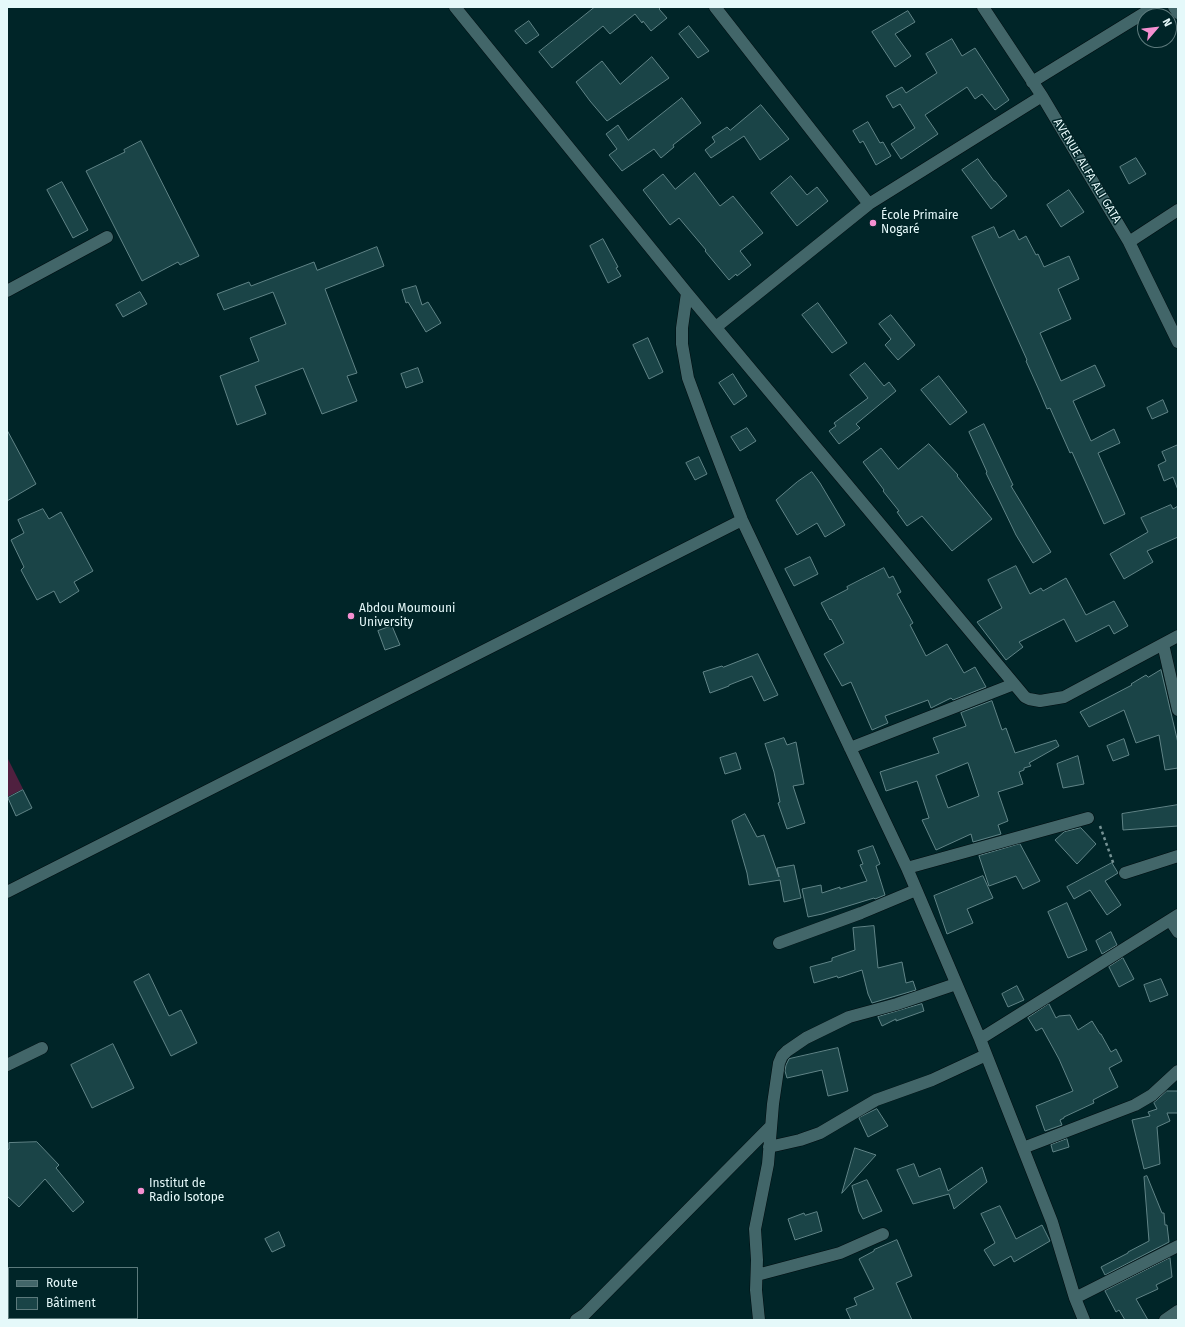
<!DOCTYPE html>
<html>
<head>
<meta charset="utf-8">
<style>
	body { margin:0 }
	#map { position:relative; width:1185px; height:1327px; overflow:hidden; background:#002528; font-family:"Fira Sans",sans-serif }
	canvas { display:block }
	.frame { position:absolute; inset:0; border:8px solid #e5f9fa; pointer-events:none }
	.legend { position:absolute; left:8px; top:1267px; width:130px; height:52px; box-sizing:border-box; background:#002528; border:1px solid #5c7a7c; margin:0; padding:5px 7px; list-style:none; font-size:12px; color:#e5f9fa }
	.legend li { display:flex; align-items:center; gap:8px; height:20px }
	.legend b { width:20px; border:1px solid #5c7a7c }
	.north { position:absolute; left:1137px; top:8px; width:40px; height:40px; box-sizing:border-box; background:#002528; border:1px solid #5c7a7c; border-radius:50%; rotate:62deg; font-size:11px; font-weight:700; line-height:16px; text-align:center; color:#e5f9fa }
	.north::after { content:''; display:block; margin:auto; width:14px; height:18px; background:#f590d1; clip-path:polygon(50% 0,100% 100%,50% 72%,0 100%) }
</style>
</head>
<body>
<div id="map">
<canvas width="1185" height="1327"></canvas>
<div class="frame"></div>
<ul class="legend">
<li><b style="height:5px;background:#426669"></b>Route</li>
<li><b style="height:11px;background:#1a4447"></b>Bâtiment</li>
</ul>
<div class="north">N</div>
</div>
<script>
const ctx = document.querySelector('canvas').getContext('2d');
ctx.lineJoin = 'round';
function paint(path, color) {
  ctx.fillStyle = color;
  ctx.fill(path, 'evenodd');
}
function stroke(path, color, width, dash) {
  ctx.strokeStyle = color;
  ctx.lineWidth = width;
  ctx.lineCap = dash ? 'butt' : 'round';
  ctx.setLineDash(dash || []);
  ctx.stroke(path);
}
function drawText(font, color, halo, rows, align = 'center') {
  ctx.font = font + ' "Fira Sans",sans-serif';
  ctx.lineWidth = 3;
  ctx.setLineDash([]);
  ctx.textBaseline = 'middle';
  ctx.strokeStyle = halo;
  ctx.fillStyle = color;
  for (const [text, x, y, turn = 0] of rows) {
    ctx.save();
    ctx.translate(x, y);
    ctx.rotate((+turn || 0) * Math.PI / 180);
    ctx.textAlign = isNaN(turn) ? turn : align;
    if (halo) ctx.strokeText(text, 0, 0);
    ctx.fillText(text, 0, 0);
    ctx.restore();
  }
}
paint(new Path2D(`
	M 7,757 L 23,789 L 7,797 Z`), '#4f203f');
const building = new Path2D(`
	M 595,7 L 661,7 L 659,9 L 667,18 L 651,31 L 643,21 L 642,23 L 635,14 L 610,34 L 603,26 L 552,68 L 539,52 Z
	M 908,11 L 915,22 L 895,34 L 911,56 L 895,67 L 872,32 Z
	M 529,21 L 539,35 L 526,44 L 515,31 Z
	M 689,26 L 709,51 L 698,58 L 679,34 Z
	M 952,39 L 962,56 L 975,48 L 1009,100 L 995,110 L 982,94 L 975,99 L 967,87 L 925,115 L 938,134 L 901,159 L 891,144 L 915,128 L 900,104 L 893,108 L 886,96 L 902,87 L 906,93 L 937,73 L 926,54 Z
	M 652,57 L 669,78 L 607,121 L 590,101 L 576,82 L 602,61 L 620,84 Z
	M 682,98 L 701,123 L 673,145 L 674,147 L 661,158 L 654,149 L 622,171 L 609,155 L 617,149 L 606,134 L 618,125 L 628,140 Z
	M 761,105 L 789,139 L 760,160 L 744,136 L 711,158 L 705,150 L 715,142 L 712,137 L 727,127 L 730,130 Z
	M 868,122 L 880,143 L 883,142 L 891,156 L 876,165 L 863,141 L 860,143 L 853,131 Z
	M 141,141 L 199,256 L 180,265 L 178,262 L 142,281 L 86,171 L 125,152 L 124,150 Z
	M 1136,158 L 1146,174 L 1129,184 L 1120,167 Z
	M 978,159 L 994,181 L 995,181 L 1007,196 L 991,209 L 962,170 Z
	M 695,173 L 720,206 L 733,196 L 763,233 L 740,251 L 751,265 L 737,276 L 736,274 L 729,280 L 705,251 L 706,250 L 679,218 L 670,225 L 643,190 L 663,174 L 675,189 Z
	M 791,176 L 807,195 L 817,187 L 828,201 L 797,226 L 771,193 Z
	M 62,182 L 88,230 L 73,238 L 47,190 Z
	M 1069,190 L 1084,212 L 1061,227 L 1047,205 Z
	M 994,227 L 999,238 L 1014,230 L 1019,240 L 1026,236 L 1036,255 L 1038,254 L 1044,267 L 1069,256 L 1079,279 L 1058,289 L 1071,319 L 1040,333 L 1061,381 L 1095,365 L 1105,386 L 1073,401 L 1091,441 L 1114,429 L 1120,443 L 1098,453 L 1125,514 L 1104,524 L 1072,452 L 1070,453 L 1050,408 L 1047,409 L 1039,390 L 1026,361 L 1027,360 L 972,237 Z
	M 603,239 L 618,267 L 616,268 L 621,276 L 608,283 L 590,246 Z
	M 377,247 L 384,266 L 325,289 L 357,373 L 347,376 L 357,401 L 322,414 L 303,368 L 255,386 L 266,414 L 237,425 L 220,376 L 259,361 L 250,338 L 286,324 L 273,292 L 224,310 L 217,294 L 249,282 L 251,286 L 314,262 L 317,270 Z
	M 416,286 L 422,305 L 428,302 L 441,323 L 426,332 L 408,302 L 406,303 L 402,290 Z
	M 140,292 L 147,304 L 123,317 L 116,305 Z
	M 818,303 L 847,343 L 832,353 L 802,315 Z
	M 891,315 L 915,345 L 898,360 L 885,345 L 891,339 L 879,324 Z
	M 648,338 L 663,372 L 649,379 L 633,345 Z
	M 865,363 L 884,386 L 889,382 L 896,391 L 856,424 L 860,428 L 839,444 L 829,431 L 836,426 L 834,423 L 868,398 L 850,375 Z
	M 418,368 L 423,382 L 406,388 L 401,374 Z
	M 733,374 L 747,396 L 734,405 L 719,383 Z
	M 939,376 L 967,412 L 950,425 L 921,390 Z
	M 1163,400 L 1168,412 L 1152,419 L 1147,408 Z
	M 984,424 L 1013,485 L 1011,486 L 1051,552 L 1033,563 L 1016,535 L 986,473 L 987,472 L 969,432 Z
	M 747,428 L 756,441 L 740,451 L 731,437 Z
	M 7,430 L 36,484 L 7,501 Z
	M 929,444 L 958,475 L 957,476 L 992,519 L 952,551 L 922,516 L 907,526 L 897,512 L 899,511 L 883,491 L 884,490 L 863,462 L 881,448 L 898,469 Z
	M 1178,445 L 1178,490 L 1173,477 L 1164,481 L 1158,465 L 1166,461 L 1162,452 Z
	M 699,457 L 707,474 L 695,480 L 686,463 Z
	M 812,472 L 820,483 L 845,525 L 825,537 L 817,523 L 797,535 L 776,500 L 797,482 Z
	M 1171,505 L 1173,509 L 1178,506 L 1178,537 L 1147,551 L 1153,562 L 1124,579 L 1110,554 L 1148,532 L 1141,518 Z
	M 43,509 L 49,519 L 61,512 L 93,571 L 74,582 L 79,591 L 60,603 L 54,591 L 37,600 L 21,570 L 24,567 L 11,540 L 24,533 L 18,520 Z
	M 810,557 L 818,574 L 794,586 L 785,569 Z
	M 1016,566 L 1030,594 L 1041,588 L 1043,591 L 1066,578 L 1086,615 L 1114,601 L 1128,626 L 1114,634 L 1109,625 L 1076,642 L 1064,619 L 1019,642 L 1023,647 L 1006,660 L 977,622 L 1002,608 L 988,580 Z
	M 884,568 L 889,578 L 893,576 L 901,592 L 897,594 L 913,623 L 910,625 L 926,656 L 947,644 L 964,673 L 975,667 L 986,687 L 953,700 L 951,698 L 931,708 L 928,700 L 885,716 L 888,723 L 872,730 L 851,682 L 842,686 L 824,654 L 844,643 L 831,619 L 830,620 L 821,603 L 848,589 L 847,587 Z
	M 392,626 L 400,645 L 385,650 L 378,631 Z
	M 758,654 L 778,695 L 764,701 L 752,676 L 729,685 L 729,686 L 710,693 L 703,672 L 722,666 L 723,667 Z
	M 1161,670 L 1178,743 L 1178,768 L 1165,770 L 1159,735 L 1136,743 L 1124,710 L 1089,727 L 1080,712 L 1132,685 L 1131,684 L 1146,675 L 1148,677 Z
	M 992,701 L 1002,730 L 1006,728 L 1015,753 L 1056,740 L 1059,746 L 1029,763 L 1031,766 L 1024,768 L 1024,770 L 1019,772 L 1023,784 L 998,792 L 1008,821 L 998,825 L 1001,834 L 973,842 L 971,834 L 936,850 L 922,820 L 929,818 L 917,781 L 886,791 L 880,772 L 939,753 L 933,738 L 966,726 L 961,713 ZM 968,763 L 979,796 L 948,808 L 936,776 Z
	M 784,738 L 787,745 L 796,742 L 804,784 L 793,786 L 805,823 L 787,829 L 778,803 L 780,802 L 774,772 L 765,744 Z
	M 1124,739 L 1129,755 L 1113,761 L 1107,746 Z
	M 736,753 L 741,769 L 725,774 L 720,758 Z
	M 1078,756 L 1084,784 L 1063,788 L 1057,764 Z
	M 23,790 L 32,808 L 16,816 L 8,798 Z
	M 1178,805 L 1178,826 L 1123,830 L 1122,814 Z
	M 745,814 L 757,837 L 764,835 L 779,877 L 777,868 L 794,865 L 801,898 L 784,902 L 780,880 L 749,885 L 747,873 L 732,821 Z
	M 1081,828 L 1096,844 L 1077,864 L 1055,840 L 1064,832 Z
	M 1020,844 L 1040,881 L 1023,889 L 1016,876 L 989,886 L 979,856 Z
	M 873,846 L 880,864 L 876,866 L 885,895 L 875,899 L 874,898 L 822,914 L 808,917 L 802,889 L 821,885 L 822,893 L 840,887 L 840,889 L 867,881 L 860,865 L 863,864 L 858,851 Z
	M 1112,863 L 1118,873 L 1105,881 L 1121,905 L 1107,915 L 1090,890 L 1074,899 L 1067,887 Z
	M 983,876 L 993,898 L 967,909 L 973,923 L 947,934 L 934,896 Z
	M 1067,903 L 1087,950 L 1068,958 L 1048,912 Z
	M 874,926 L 878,968 L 902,962 L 906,983 L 913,981 L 916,990 L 872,1003 L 868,994 L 862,970 L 838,978 L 837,976 L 814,983 L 810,967 L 832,961 L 832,958 L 855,950 L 853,928 Z
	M 1111,932 L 1117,945 L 1102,954 L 1096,941 Z
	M 1123,958 L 1134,979 L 1119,987 L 1109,967 Z
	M 149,974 L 169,1016 L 181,1010 L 197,1043 L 171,1056 L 134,982 Z
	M 1161,979 L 1168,995 L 1150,1002 L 1144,985 Z
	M 1017,986 L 1024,1000 L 1008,1007 L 1002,994 Z
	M 922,1004 L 924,1011 L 896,1021 L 896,1019 L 882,1026 L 878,1017 Z
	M 1049,1004 L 1056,1018 L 1059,1016 L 1070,1015 L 1078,1030 L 1092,1021 L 1100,1034 L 1101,1034 L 1111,1052 L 1116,1049 L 1122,1061 L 1109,1068 L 1118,1087 L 1093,1100 L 1094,1103 L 1064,1117 L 1064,1118 L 1060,1120 L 1062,1125 L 1045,1131 L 1036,1106 L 1073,1091 L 1059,1059 L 1042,1028 L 1036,1031 L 1028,1018 Z
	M 113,1044 L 134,1088 L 92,1108 L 71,1065 Z
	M 838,1048 L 848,1091 L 828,1096 L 822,1070 L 787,1078 L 785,1071 L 786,1065 L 789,1059 Z
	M 1167,1091 L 1178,1091 L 1178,1113 L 1167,1113 L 1170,1121 L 1157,1127 L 1160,1164 L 1144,1169 L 1132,1120 L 1150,1116 L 1148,1112 L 1157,1109 L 1154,1103 Z
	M 877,1109 L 888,1126 L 868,1137 L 859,1118 Z
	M 1067,1139 L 1069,1147 L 1053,1152 L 1051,1145 Z
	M 37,1142 L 59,1165 L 56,1168 L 84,1202 L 73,1212 L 45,1179 L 19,1207 L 7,1196 L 7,1150 L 9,1149 L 9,1143 Z
	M 855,1148 L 876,1155 L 842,1193 Z
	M 914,1164 L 919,1177 L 940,1168 L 948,1191 L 982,1167 L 987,1182 L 954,1209 L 949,1194 L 913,1204 L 897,1170 Z
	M 1147,1176 L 1162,1213 L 1164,1213 L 1165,1225 L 1167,1225 L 1169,1242 L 1105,1275 L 1101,1267 L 1128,1253 L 1128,1252 L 1149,1241 L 1144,1177 Z
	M 867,1180 L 882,1211 L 863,1219 L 859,1212 L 852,1186 Z
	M 1000,1206 L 1016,1239 L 1042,1225 L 1050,1241 L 1014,1262 L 1011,1256 L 994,1266 L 984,1250 L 995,1243 L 981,1214 Z
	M 817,1212 L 822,1231 L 795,1240 L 788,1219 L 804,1213 L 805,1215 Z
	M 279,1232 L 285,1246 L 272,1252 L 265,1239 Z
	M 897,1240 L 912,1276 L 896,1283 L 912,1320 L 851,1320 L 846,1309 L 857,1305 L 854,1298 L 874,1289 L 859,1259 L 874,1251 L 874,1250 Z
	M 1170,1258 L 1172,1277 L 1156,1285 L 1158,1289 L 1136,1299 L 1148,1320 L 1125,1320 L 1119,1310 L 1116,1312 L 1105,1291 Z`);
paint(building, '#1a4447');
stroke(building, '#608487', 1);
const minor = new Path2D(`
	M 455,7 L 687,293 L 1025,697 L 1029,699 L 1040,701 L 1064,697 L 1178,636
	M 715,7 L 869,204
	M 983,7 L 1042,96 L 1129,242 L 1178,342
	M 1174,7 L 1178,13
	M 1032,82 L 1154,7
	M 1129,242 L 1178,210
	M 7,291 L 107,237
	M 687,293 L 682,328 L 682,344 L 688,378 L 706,427 L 742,520 L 907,868 L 980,1039 L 1052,1222 L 1075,1298 L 1084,1320
	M 716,327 L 869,204 L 1042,96
	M 1163,644 L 1178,710
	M 850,748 L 1014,684
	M 907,868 L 1088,818
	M 1125,873 L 1178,856
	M 7,892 L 742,520
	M 1170,920 L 1178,932
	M 779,943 L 861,913 L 916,890
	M 980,1039 L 1178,915
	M 7,1065 L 42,1048
	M 769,1147 L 800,1140 L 820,1133 L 876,1100 L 932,1080 L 986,1055
	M 1023,1148 L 1135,1105 L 1152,1095 L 1178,1071
	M 757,1275 L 840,1253 L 883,1234
	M 1075,1298 L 1178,1246
	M 576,1320 L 585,1314 L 771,1126
	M 759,1320 L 756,1290 L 757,1260 L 755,1229 L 768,1164 L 773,1104 L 779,1063 L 782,1056 L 787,1051 L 806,1038 L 849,1017 L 897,1004 L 956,984
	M 1165,1320 L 1178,1311`);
stroke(minor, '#000d10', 13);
stroke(new Path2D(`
	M 1100,826 L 1114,865`), '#759294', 2.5, [3, 3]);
stroke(minor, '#426669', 12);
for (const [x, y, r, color] of [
	[873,223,4,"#f590d1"],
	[351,616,4,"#f590d1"],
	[141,1191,4,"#f590d1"]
]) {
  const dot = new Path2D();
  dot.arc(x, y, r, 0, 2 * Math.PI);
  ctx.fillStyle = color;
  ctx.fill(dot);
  stroke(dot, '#002528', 1.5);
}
drawText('12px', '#e5f9fa', '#002528', [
	["AVENUE ALFA ALI GATA",1087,171,59]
]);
drawText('12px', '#e5f9fa', '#002528', [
	["École Primaire",881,216],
	["Nogaré",881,230],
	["Abdou Moumouni",359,609],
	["University",359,623],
	["Institut de",149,1184],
	["Radio Isotope",149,1198]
], 'left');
</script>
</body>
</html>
